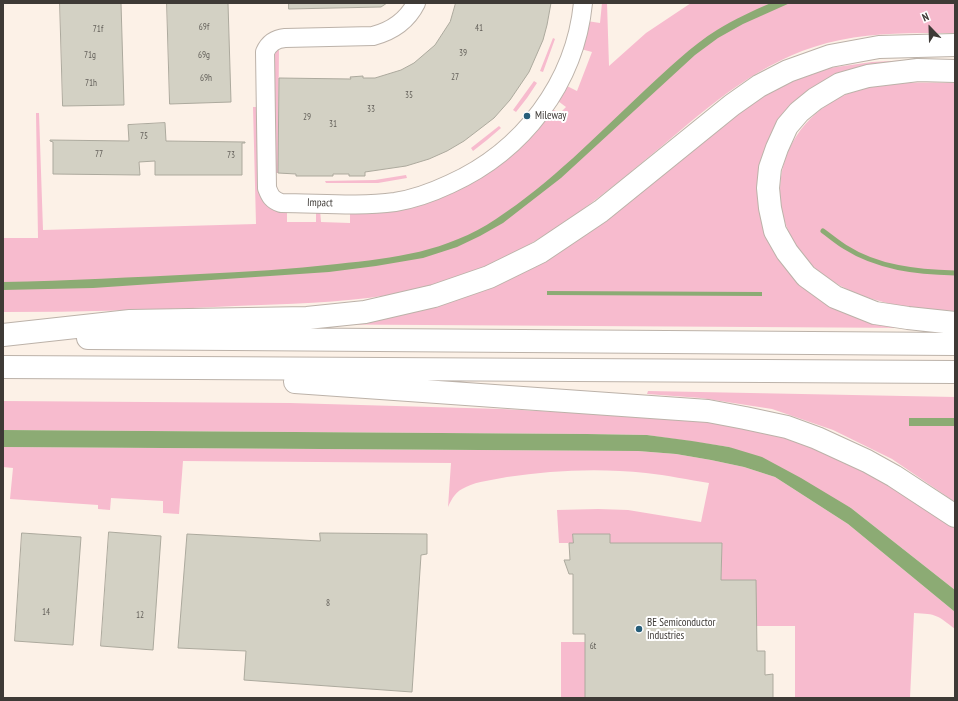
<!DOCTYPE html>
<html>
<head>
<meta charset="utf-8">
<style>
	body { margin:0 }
	#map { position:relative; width:958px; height:701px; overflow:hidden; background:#fcf1e7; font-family:"PT Sans Narrow",sans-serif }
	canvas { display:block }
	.frame { position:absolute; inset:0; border:4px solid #3e3a36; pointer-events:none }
	.north { position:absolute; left:910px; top:8px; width:40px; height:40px; -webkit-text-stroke:3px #fff; paint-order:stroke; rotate:337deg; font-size:11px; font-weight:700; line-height:16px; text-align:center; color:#3e3a36 }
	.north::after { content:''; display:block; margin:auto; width:14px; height:18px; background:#3e3a36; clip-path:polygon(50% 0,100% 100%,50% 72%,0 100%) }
</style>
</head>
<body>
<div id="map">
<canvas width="958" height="701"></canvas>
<div class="frame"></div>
<div class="north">N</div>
</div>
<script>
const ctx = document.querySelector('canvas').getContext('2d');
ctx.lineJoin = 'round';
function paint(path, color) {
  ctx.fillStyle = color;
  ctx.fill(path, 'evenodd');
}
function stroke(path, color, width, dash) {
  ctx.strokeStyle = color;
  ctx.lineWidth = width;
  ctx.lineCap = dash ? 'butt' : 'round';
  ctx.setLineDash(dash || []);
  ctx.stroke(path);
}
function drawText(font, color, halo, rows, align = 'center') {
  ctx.font = font + ' "PT Sans Narrow",sans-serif';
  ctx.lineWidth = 4;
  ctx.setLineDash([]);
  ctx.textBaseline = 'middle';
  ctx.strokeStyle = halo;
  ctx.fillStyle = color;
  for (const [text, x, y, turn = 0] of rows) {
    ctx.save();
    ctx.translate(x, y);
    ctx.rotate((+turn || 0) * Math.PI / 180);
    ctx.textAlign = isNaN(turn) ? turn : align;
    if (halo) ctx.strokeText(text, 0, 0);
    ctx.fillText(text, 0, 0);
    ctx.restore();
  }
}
paint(new Path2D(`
	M 602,3 L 607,3 L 609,66 L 646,33 L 691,3 L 955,3 L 955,33 C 912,33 869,32 827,43 C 760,61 713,103 662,146 C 609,190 556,235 493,263 C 460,277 424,289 389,295 C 339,303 287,304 235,306 C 158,310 80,312 3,312 L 3,238 L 38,238 L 36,113 L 39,113 L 43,230 L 256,224 L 253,107 L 259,107 L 260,187 L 287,210 L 287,222 L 316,222 L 316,210 L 320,210 L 321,222 L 350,223 L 350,210 L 423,202 L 552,109 L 560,113 L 566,107 L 558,101 L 565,85 L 577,91 L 592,52 L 581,49 L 587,21 L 600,23 Z
	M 553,38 L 555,39 L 543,72 L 540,71 Z
	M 279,45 L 278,173 L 274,173 L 273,55 Z
	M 910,60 L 955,60 L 955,65 L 859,71 L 771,141 L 788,266 L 916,328 L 263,324 L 464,293 L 727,117 L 782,84 L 822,69 L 872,62 Z
	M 534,81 L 537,83 L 527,98 L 516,112 L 513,110 Z
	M 955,83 L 955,311 C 910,309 862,303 825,276 C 756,225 769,128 847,94 C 877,81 922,82 955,83 Z
	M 499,126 L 501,128 L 487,140 L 473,151 L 471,148 Z
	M 406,175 L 407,178 L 378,183 L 326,183 L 325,181 L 375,180 Z
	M 648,391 L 955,397 L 955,502 L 892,459 L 833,430 L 772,409 L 701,398 L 647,394 Z
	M 3,401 L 290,403 L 502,409 L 657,417 L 718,422 L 754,428 L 816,447 L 898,488 L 955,527 L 955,590 L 851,508 L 729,447 L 647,435 L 587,434 L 3,430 Z
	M 3,447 L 638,451 L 676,454 L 711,460 L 744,467 L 775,477 L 848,524 L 955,612 L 955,629 C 937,615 937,614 914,613 L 910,698 L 795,698 L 795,626 L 756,626 L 756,580 L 721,580 L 722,543 L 610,543 L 573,534 L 573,543 L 559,543 L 557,510 L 598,509 L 628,510 L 701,522 L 709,483 C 689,480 667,475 646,473 C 600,468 553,470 507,477 C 493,480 478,481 466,487 C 456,491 452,498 448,507 L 451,463 L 183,461 L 179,514 L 163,513 L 163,501 L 111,498 L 110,510 L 98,509 L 98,505 L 10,499 L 13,468 L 3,467 Z
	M 561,642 L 585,642 L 585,698 L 561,698 Z`), '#f7bbce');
paint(new Path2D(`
	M 771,3 L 790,3 L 743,24 L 718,38 L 695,55 L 561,178 L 503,223 L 480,236 L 457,247 L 423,258 L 376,266 L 329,272 L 93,288 L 3,290 L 3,282 C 69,281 134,277 200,274 C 246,272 291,269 337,264 C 395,258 446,252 496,219 C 551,183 597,135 645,90 C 668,69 691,46 717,30 C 735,19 752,11 771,3 Z
	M 547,291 L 762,292 L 762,296 L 547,295 Z
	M 909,418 L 955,418 L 955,426 L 909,426 Z
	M 3,430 L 587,434 L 647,435 L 692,441 L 729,447 L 762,457 L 801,478 L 851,508 L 955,590 L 955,612 L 848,524 L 775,477 L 744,467 L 711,460 L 676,454 L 638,451 L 3,447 Z`), '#8cab74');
stroke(new Path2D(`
	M 823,231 C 830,236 837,242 845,247 C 878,268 917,272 955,273`), '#8cab74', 5);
const building = new Path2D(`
	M 60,3 L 121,3 L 124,105 L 63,106 Z
	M 167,3 L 228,3 L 231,102 L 170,104 Z
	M 289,3 L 387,3 L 381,7 L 289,9 Z
	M 456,3 L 551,3 L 547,25 L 543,40 L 529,72 L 510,100 L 494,118 L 464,141 L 447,151 L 429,159 L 406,166 L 365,172 L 365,176 L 349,176 L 349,174 L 333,174 L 333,176 L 296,176 L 296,174 L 278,173 L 279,78 L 351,79 L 350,77 L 363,76 L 363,78 L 375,78 L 401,70 L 414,63 L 435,45 L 450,22 Z
	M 165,123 L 166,141 L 245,142 L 245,143 L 242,143 L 242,175 L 155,175 L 155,161 L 139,162 L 140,175 L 53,174 L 53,142 L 50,141 L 50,140 L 129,141 L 128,125 Z
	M 109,532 L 161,536 L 153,650 L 101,646 Z
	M 22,533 L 81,537 L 73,645 L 15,641 Z
	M 320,533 L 427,534 L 427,554 L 421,555 L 412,692 L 244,680 L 246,651 L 178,648 L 187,534 L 320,541 Z
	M 573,534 L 610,534 L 610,543 L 722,543 L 721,580 L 756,580 L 757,651 L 765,651 L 765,675 L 773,674 L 773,698 L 585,698 L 585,634 L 573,634 L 573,574 L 569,574 L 564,560 L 570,560 L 569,543 L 573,543 Z`);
paint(building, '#d3d1c4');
stroke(building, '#aca99d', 1);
const minor = new Path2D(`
	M 416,3 C 407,21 392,31 373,36 L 285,38 C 275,39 269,43 265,52 L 267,188 C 270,196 272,200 281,203 C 318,203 358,207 395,202 C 414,199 433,192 450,184 C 523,151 575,83 583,3`);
const highway = new Path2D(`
	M 955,71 L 918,70 L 868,76 L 840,84 L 815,99 L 799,112 L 787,126 L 777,148 L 770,168 L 768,188 L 770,208 L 775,231 L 787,252 L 806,276 L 835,297 L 875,313 L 908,318 L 955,323
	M 3,335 L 130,321 L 307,318 L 365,312 L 434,296 L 489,277 L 540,252 L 601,211 L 732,105 L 759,86 L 788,71 L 830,56 L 879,47 L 955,45
	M 88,338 L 955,344
	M 3,367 L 955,372
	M 295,382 L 665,408 L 708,411 L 745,418 L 787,427 L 817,438 L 867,461 L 894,476 L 955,516`);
stroke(minor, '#bcb2a9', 20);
stroke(highway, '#bcb2a9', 24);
stroke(minor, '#fff', 18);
stroke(highway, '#fff', 22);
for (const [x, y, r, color] of [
	[527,116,4,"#275e79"],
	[639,629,4,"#275e79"]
]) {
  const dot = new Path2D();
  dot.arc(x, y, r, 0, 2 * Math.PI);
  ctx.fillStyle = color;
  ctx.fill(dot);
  stroke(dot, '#fff', 1.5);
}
drawText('9px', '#63605a', null, [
	["69f",204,27],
	["41",479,28],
	["71f",98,29],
	["39",463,53],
	["71g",90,55],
	["69g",204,55],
	["27",455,77],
	["69h",206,78],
	["71h",91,83],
	["35",409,95],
	["33",371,109],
	["29",307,117],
	["31",333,124],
	["75",144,136],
	["77",99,154],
	["73",231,155],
	["8",328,603],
	["14",46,612],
	["12",140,615],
	["6t",593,646]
]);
drawText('11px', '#3e3a36', '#fff', [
	["Mileway",535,116],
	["BE Semiconductor",647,623],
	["Industries",647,636]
], 'left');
drawText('11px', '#3e3a36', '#fff', [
	["Impact",320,203,1]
]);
</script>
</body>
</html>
